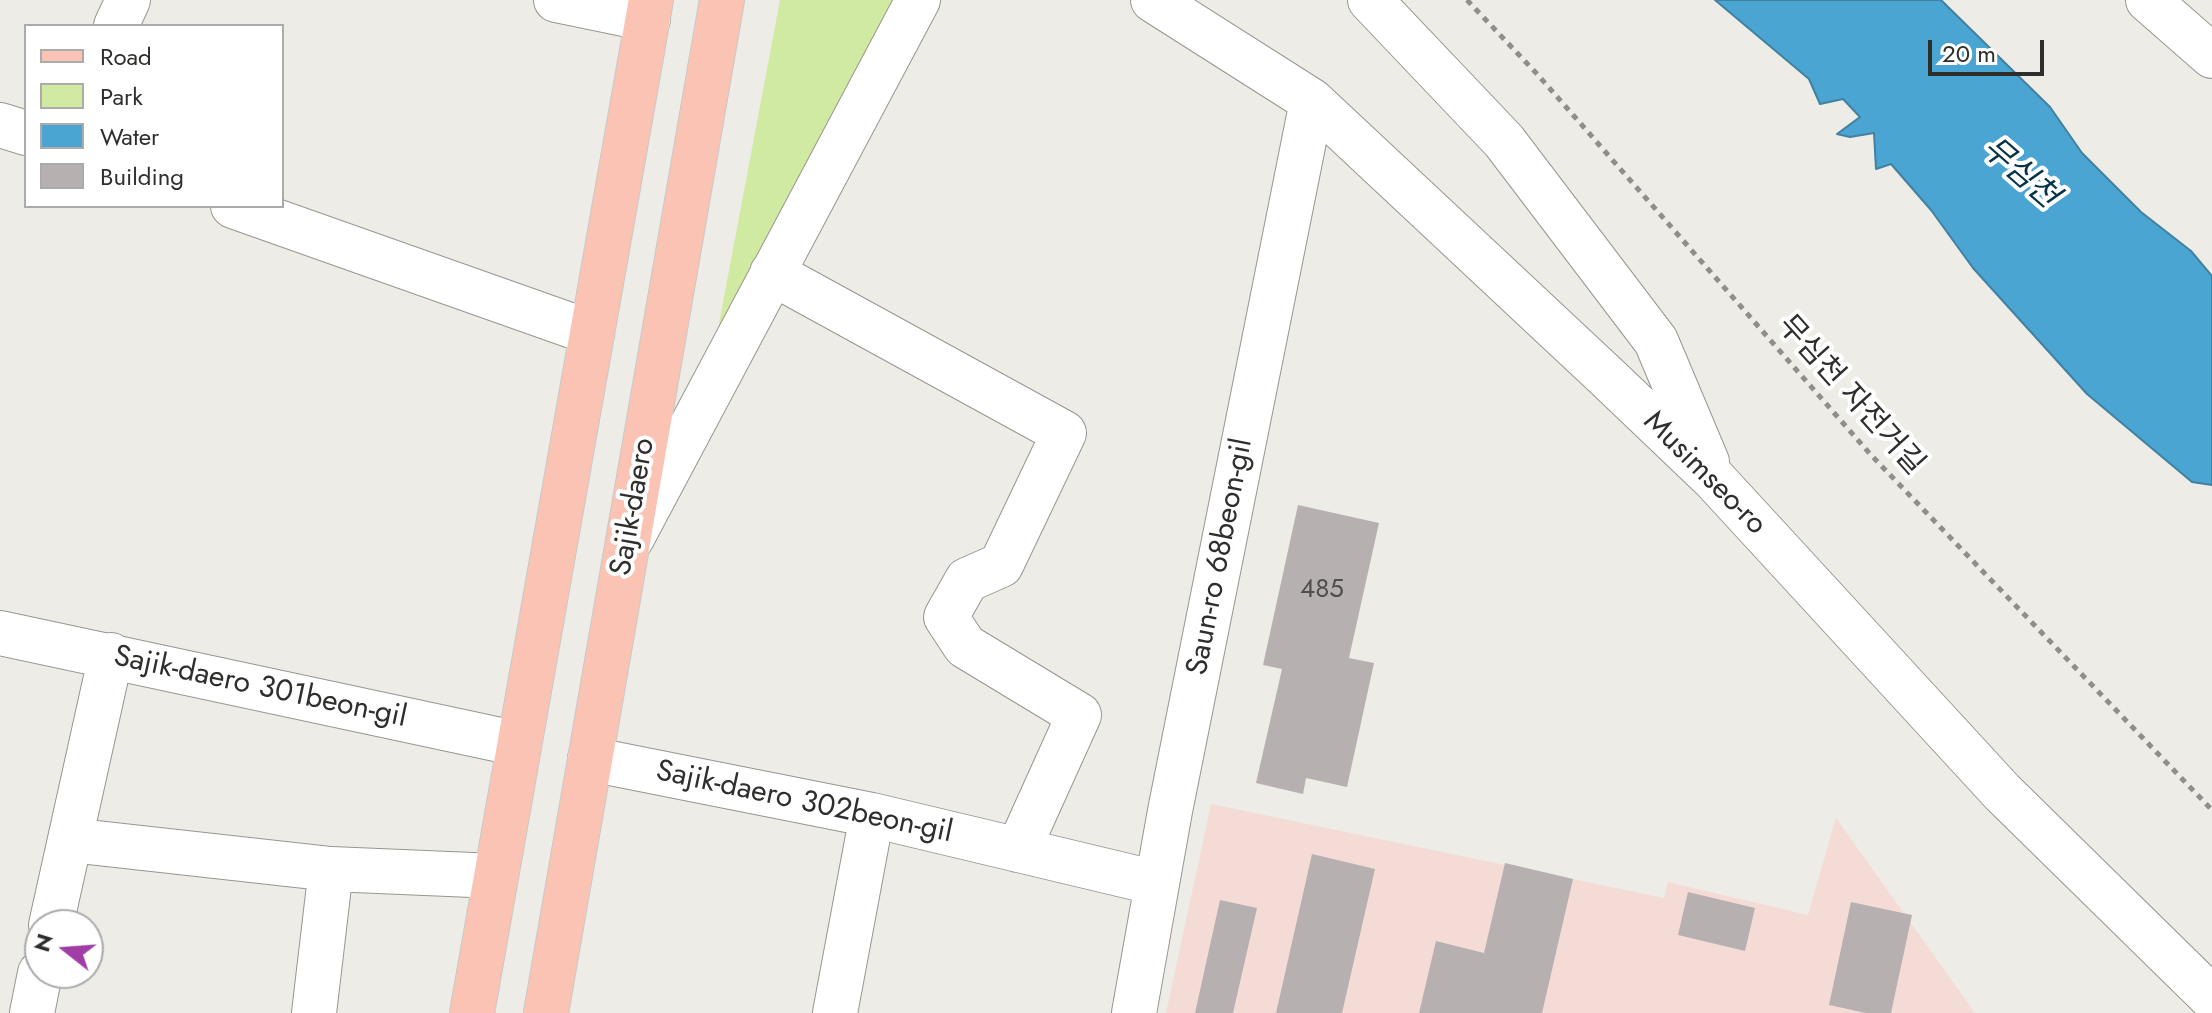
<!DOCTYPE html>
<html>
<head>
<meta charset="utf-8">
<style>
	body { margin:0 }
	#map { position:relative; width:2212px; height:1013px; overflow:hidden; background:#edece6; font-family:Jost,sans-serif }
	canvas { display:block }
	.legend { position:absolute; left:24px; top:24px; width:260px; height:184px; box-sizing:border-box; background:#fff; border:2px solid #ababab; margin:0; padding:10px 14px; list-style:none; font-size:24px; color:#2e2e2c }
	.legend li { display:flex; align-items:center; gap:16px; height:40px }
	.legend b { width:40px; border:2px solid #ababab }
	.north { position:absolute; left:24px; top:909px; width:80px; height:80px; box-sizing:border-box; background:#fff; border:2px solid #ababab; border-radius:50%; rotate:287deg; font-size:22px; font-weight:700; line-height:32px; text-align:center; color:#2e2e2c }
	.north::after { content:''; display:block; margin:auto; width:28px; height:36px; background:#a03ea5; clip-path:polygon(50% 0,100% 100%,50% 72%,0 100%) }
	.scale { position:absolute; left:1928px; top:40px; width:116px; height:36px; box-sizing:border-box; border:4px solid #2e2e2c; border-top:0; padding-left:10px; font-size:24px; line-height:28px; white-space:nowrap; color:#2e2e2c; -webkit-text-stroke:6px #fff; paint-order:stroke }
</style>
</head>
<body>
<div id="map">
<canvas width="2212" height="1013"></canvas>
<ul class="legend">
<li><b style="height:10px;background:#fac3b3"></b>Road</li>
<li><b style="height:22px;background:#d0eaa2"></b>Park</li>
<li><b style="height:22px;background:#4aa5d2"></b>Water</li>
<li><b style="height:22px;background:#b7b0b0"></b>Building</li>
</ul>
<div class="north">N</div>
<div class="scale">20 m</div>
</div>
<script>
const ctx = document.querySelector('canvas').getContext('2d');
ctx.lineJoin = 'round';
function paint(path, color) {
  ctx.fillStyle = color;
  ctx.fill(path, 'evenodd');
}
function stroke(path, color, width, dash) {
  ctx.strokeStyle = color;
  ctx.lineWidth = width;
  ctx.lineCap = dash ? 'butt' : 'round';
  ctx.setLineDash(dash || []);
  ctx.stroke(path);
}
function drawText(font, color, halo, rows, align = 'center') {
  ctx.font = font + ' Jost,"Noto Sans KR",sans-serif';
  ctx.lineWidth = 8;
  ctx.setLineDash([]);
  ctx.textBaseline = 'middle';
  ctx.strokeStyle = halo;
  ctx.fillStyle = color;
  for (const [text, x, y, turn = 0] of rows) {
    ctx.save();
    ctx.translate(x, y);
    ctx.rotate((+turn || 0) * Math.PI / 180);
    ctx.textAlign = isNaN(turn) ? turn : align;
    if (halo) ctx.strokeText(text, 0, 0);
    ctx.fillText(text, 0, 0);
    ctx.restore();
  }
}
paint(new Path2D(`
	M 1211,804 L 1664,898 L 1668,882 L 1808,915 L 1836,818 L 1975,1013 L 1166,1013 Z`), '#f5dbd6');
paint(new Path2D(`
	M 780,0 L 894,0 L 711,366 Z`), '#d0eaa2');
const water = new Path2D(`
	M 1715,0 L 1941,0 L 2050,107 L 2082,153 L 2141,212 L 2191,251 L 2212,276 L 2212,485 L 2192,482 L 2087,394 L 1973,268 L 1931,210 L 1891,164 L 1876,169 L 1874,133 L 1850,137 L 1837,134 L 1860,117 L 1843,99 L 1820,104 L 1809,79 Z`);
paint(water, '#4aa5d2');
stroke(water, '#4281a0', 2);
paint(new Path2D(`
	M 1298,505 L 1379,523 L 1349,658 L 1374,663 L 1347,787 L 1306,778 L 1303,794 L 1256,783 L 1282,669 L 1263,665 Z
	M 1312,854 L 1375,869 L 1342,1013 L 1276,1013 Z
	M 1505,863 L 1573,879 L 1542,1013 L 1419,1013 L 1436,941 L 1484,953 Z
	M 1688,892 L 1755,908 L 1745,951 L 1678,935 Z
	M 1220,900 L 1257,908 L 1233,1013 L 1195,1013 Z
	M 1851,902 L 1912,915 L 1891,1013 L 1866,1013 L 1829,1005 Z`), '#b7b0b0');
const minor = new Path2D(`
	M 556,0 L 648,19
	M 1153,0 L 1312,101 L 1607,377 L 1714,479 L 2002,792 L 2212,998
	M 1370,0 L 1504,141 L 1656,341 L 1707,462
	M 2148,0 L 2212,56
	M 116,26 L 128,0
	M 0,125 L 26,133
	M 233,206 L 592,333
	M 772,273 L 1064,433 L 1001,565 L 967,580 L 946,617 L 965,646 L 1079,715 L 1018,850
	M 632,538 L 918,0
	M 0,633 L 519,744
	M 590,759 L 872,815 L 1157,883
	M 70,840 L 331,869 L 496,876
	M 51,925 L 111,655
	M 32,1013 L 40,973
	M 314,1013 L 331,869
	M 835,1013 L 872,815
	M 1134,1013 L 1170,811 L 1312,101`);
const major = new Path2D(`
	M 472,1013 L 651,0
	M 546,1013 L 722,0`);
stroke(minor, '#979690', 46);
stroke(major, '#c9c9c8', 46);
stroke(new Path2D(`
	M 1467,0 L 1538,75 L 1871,455 L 2212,810`), '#8e8e8a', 5, [6, 6]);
stroke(minor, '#fff', 44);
stroke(major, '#fac3b3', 44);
drawText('26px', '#504e4d', null, [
	["485",1322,591]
]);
drawText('30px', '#2e2e2c', '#fff', [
	["무심천 자전거길",1850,396,48],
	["Musimseo-ro",1704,474,45],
	["Sajik-daero",634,507,-80],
	["Saun-ro 68beon-gil",1221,557,-79],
	["Sajik-daero 301beon-gil",260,688,12],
	["Sajik-daero 302beon-gil",804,803,12]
]);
drawText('italic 32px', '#083245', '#fff', [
	["무심천",2019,174,41]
]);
</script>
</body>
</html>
